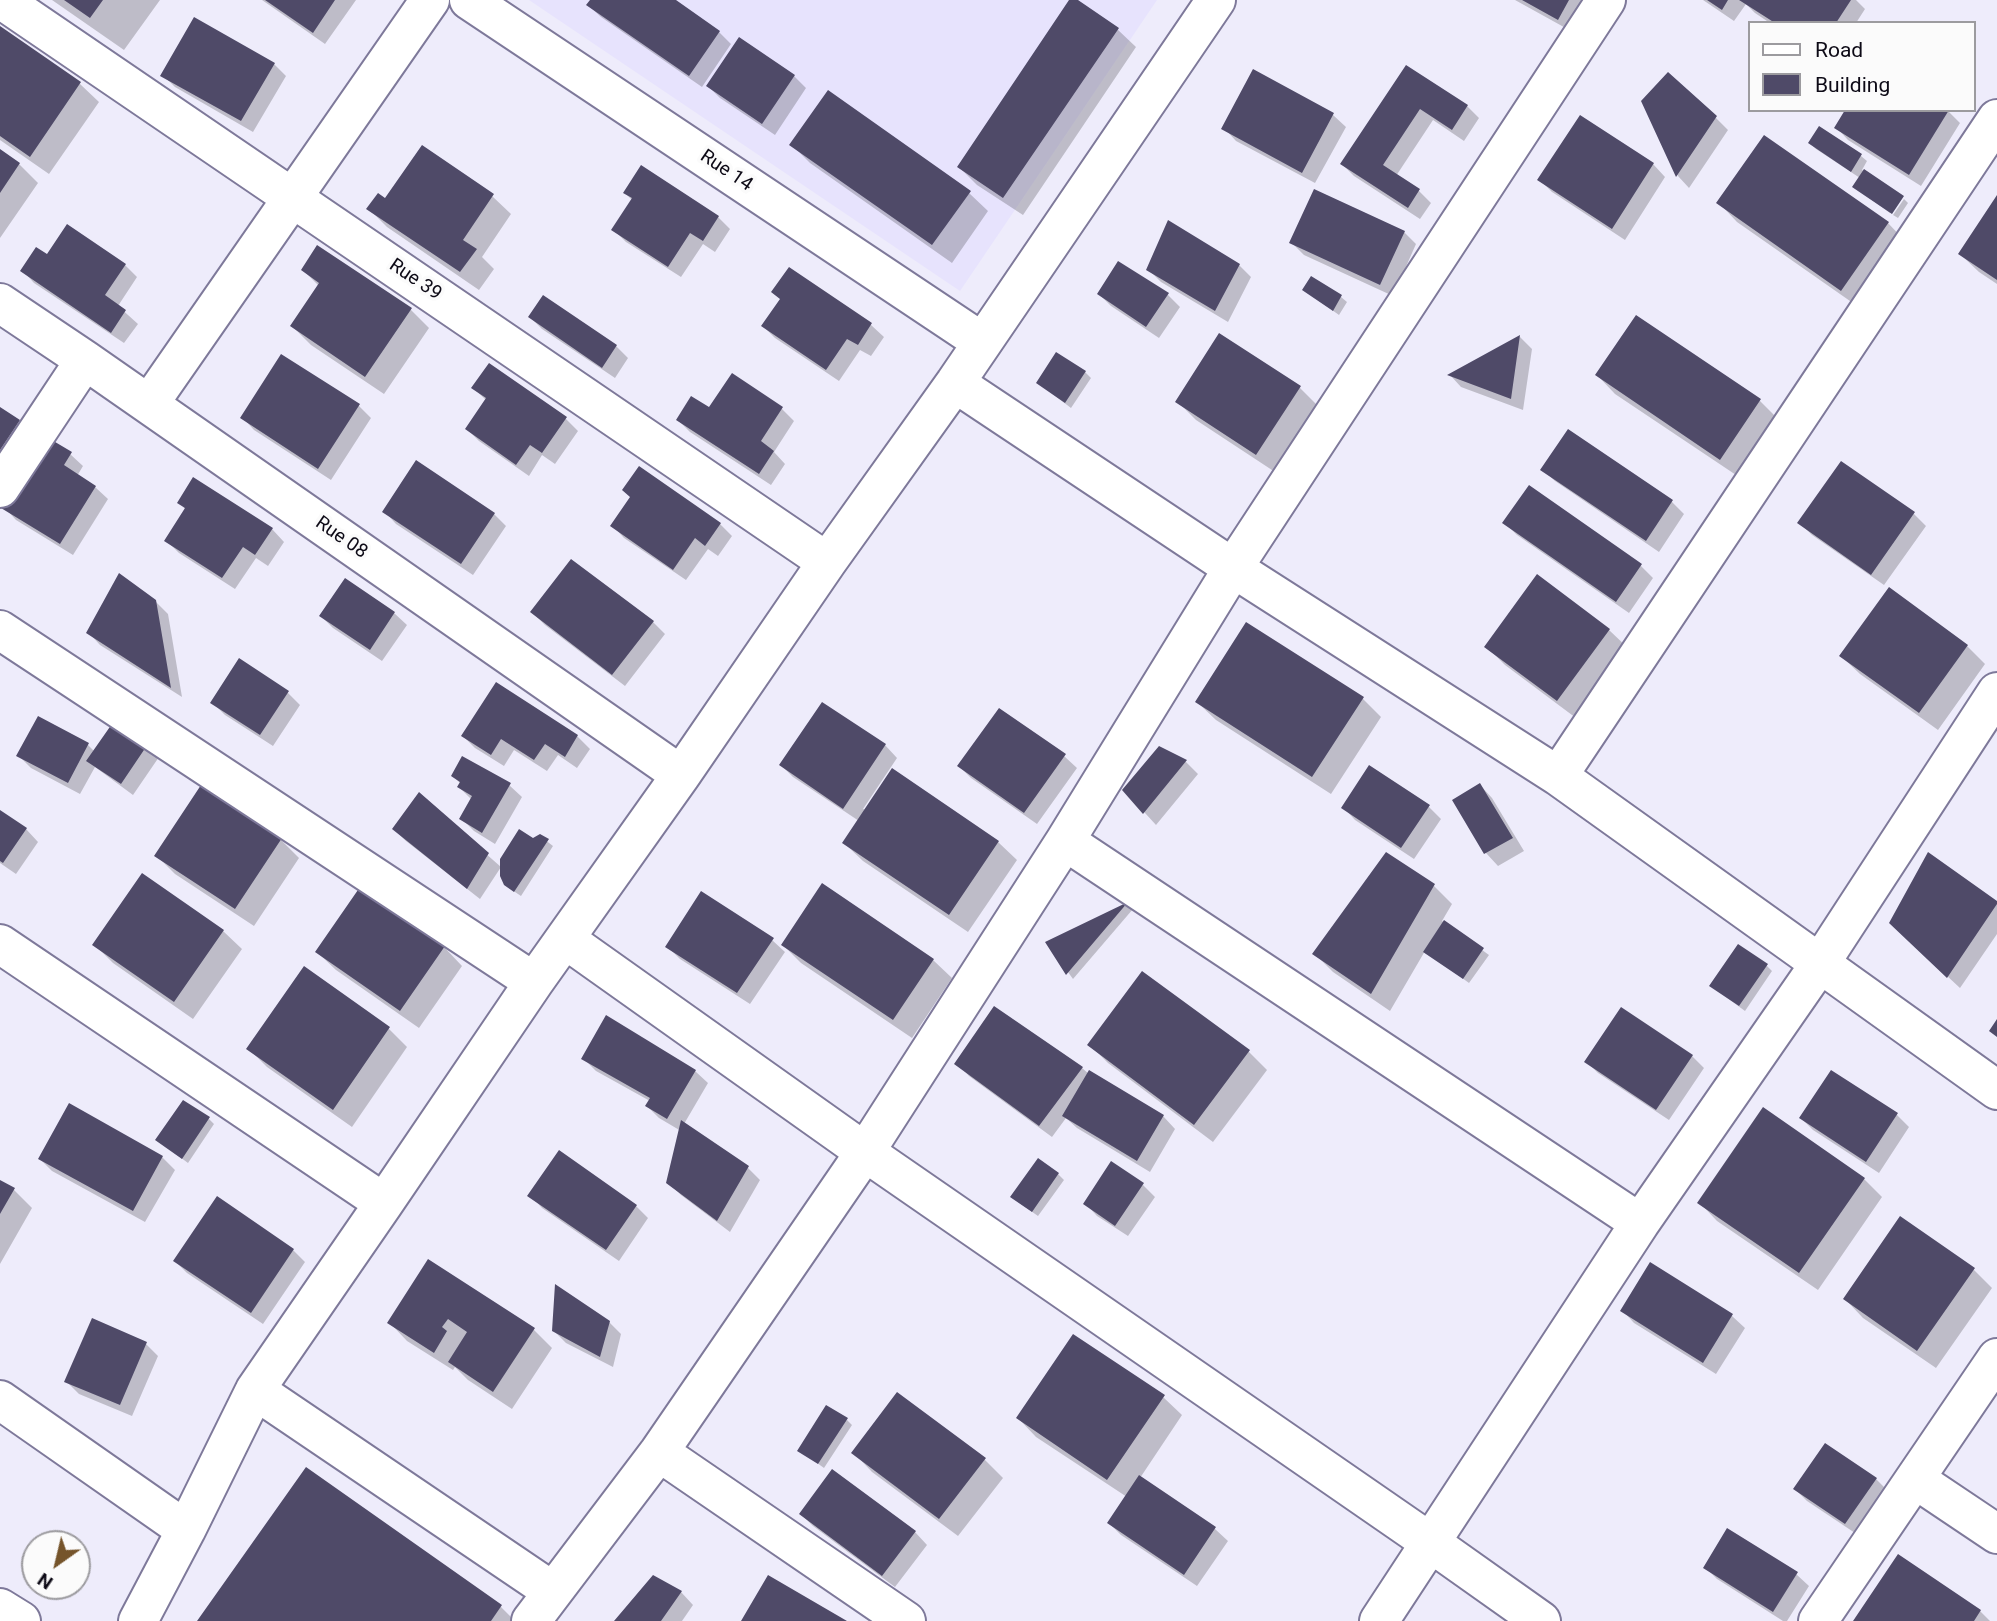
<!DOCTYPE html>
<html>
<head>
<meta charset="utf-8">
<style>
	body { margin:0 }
	#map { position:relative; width:1997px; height:1621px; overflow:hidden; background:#eeecfb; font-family:Roboto,sans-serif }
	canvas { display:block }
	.legend { position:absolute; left:1748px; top:21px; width:228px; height:91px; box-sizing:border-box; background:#fbfbfb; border:2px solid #9c9b9f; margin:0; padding:9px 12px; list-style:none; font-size:21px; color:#0d0a16 }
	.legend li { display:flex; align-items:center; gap:14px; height:35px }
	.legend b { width:35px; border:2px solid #9c9b9f }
	.north { position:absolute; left:21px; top:1530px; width:70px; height:70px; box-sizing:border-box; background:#fbfbfb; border:2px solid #9c9b9f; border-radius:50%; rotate:214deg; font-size:19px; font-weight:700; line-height:28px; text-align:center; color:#0d0a16 }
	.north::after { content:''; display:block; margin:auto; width:24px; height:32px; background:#75542b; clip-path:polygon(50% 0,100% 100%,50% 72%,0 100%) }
</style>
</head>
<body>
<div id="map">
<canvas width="1997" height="1621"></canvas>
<ul class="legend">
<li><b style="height:9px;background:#fff"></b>Road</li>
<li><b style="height:19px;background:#4f4a68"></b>Building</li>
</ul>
<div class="north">N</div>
</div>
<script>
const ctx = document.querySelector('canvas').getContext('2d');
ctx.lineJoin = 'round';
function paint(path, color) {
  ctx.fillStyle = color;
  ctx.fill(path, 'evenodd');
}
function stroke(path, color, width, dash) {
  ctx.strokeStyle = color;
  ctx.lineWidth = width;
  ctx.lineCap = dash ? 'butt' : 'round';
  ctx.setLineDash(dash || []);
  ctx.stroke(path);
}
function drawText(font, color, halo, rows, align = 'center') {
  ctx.font = font + ' Roboto,sans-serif';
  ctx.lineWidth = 7;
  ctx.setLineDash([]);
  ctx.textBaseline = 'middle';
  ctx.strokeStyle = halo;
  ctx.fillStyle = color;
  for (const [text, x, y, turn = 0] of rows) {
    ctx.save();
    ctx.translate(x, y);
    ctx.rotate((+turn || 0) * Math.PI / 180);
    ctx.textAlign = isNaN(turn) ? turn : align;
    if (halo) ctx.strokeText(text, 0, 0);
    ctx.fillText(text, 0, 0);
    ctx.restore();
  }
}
paint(new Path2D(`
	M 529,0 L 1157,0 L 960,291 Z`), '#e7e3fd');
paint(new Path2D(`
	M 52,0 L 160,0 L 124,50 Z
	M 262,0 L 356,0 L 325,44 Z
	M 592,0 L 672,0 L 719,32 L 731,44 L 702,87 L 601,17 L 588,5 Z
	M 1071,0 L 1074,0 L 1117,29 L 1136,47 L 1023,215 L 977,185 L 959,167 Z
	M 1515,0 L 1584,0 L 1571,31 Z
	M 1703,0 L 1856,0 L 1865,9 L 1856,23 L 1770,23 L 1755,13 L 1746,4 L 1734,21 Z
	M 0,29 L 80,84 L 99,102 L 49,174 L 0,140 Z
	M 274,64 L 286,76 L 253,132 L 175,87 L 163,75 Z
	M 1406,67 L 1467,106 L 1479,118 L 1464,141 L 1433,120 L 1396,176 L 1419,191 L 1431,203 L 1420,219 L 1354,176 L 1342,164 Z
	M 1254,72 L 1333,115 L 1346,127 L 1315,183 L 1236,141 L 1224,128 Z
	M 794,76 L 806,88 L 775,135 L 720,98 L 708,86 Z
	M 1643,101 L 1716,118 L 1728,130 L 1689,188 L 1678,176 Z
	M 1947,110 L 1960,123 L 1921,186 L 1848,140 L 1836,127 Z
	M 1580,117 L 1653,164 L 1665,177 L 1625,240 L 1552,192 L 1540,180 Z
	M 1820,128 L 1861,156 L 1867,161 L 1862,170 L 1901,197 L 1890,213 L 1854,187 L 1860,178 L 1816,149 L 1810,143 Z
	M 791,144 L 969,193 L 988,211 L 952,263 L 810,163 Z
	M 0,151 L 19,164 L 38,183 L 0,238 Z
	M 625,193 L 718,217 L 730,229 L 715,252 L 703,244 L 681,277 L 626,242 L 614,230 L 632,200 Z
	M 492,196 L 511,214 L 482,257 L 494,269 L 479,290 L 387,227 L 368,208 L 386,201 Z
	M 1997,198 L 1997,284 L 1979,272 L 1960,254 Z
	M 1904,199 L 1908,203 L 1898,218 L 1893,215 Z
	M 1719,203 L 1888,223 L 1906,242 L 1860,308 L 1737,222 Z
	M 1404,232 L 1416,244 L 1393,296 L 1304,255 L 1292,243 Z
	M 47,256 L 125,265 L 137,277 L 118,306 L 138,324 L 124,343 L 34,283 L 22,270 Z
	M 1239,265 L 1251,277 L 1228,322 L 1161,282 L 1148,269 Z
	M 789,269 L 871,325 L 884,337 L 871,356 L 860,350 L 839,381 L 775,338 L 763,326 L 782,300 Z
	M 303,270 L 411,310 L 429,328 L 384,394 L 311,345 L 292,326 L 319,286 Z
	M 1311,278 L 1341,297 L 1347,302 L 1339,315 L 1304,290 Z
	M 1099,294 L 1168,295 L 1180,307 L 1159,338 L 1111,306 Z
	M 530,317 L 616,346 L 628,358 L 615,378 L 542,329 Z
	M 1520,337 L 1532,349 L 1523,410 L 1461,387 L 1450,375 Z
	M 282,356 L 359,406 L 371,418 L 331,480 L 254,430 L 242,417 Z
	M 1085,372 L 1091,378 L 1071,408 L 1038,383 Z
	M 1597,375 L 1759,400 L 1778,419 L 1739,477 L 1615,394 Z
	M 732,376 L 782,409 L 794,421 L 774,452 L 785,464 L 771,485 L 690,432 L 678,420 L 710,410 Z
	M 473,388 L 566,419 L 578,431 L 555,464 L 542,455 L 529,476 L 479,441 L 467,429 L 486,400 Z
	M 1300,388 L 1318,406 L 1275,472 L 1196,420 L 1177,401 Z
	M 0,409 L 19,421 L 31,433 L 0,462 Z
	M 1568,431 L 1672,502 L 1684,514 L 1659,552 L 1555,481 L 1542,469 Z
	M 70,454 L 83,466 L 77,476 L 95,487 L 108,499 L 73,555 L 16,520 L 4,507 Z
	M 1529,488 L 1641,566 L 1653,578 L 1629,613 L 1517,535 L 1505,523 Z
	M 179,502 L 272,529 L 284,542 L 268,566 L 256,558 L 235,589 L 179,553 L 166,540 L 186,510 Z
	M 384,511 L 494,514 L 506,526 L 473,575 L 396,524 Z
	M 1914,514 L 1926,526 L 1884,585 L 1812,535 L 1800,523 Z
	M 720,524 L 732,536 L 718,556 L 708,549 L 686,580 L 624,538 L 612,525 Z
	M 1538,577 L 1609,630 L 1628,648 L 1576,718 L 1505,665 L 1486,646 Z
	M 345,580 L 394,613 L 407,625 L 382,661 L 333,628 L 321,616 Z
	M 155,601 L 168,614 L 182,697 L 100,645 L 88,632 Z
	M 532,612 L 653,622 L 665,634 L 625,686 L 545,625 Z
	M 1967,646 L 1985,664 L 1938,730 L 1860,674 L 1841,656 Z
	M 496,684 L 577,736 L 590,749 L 577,768 L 558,755 L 547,771 L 514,750 L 504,766 L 475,748 L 463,736 Z
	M 288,693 L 300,705 L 273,746 L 225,715 L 213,703 Z
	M 1363,699 L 1381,717 L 1331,794 L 1216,720 L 1197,702 Z
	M 88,745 L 95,752 L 146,745 L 159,757 L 133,795 L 95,767 L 80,794 L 31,768 L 19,756 Z
	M 885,745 L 897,758 L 863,809 L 998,842 L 1017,860 L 968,932 L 863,861 L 844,843 L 859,821 L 793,777 L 781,765 Z
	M 1159,748 L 1186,762 L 1198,774 L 1156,825 L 1124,790 Z
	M 1064,756 L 1077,768 L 1037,824 L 971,778 L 959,766 Z
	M 453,776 L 509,785 L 522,797 L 495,844 L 474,831 L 462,819 L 472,800 L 459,787 L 461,784 Z
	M 1480,785 L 1492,798 L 1524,851 L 1498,866 L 1486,853 L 1454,800 Z
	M 419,795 L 501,867 L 480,899 L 406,841 L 394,829 Z
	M 1343,807 L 1429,807 L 1441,819 L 1414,859 L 1355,820 Z
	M 0,812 L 26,829 L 38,842 L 16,874 L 0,863 Z
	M 540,836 L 553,846 L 521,896 L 512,890 L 533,840 Z
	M 281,840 L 299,858 L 254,926 L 175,874 L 156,855 Z
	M 143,875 L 223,931 L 242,949 L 193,1019 L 113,963 L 95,945 Z
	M 1434,886 L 1452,904 L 1442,921 L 1489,955 L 1469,983 L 1425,951 L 1390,1011 L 1333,972 L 1315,954 Z
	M 1997,903 L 1997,934 L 1960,988 L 1903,935 Z
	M 1128,904 L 1133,909 L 1073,979 L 1047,943 Z
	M 772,940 L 785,952 L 750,1004 L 680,959 L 668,947 Z
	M 783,945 L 933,960 L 952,978 L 912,1038 L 801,963 Z
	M 444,947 L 462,966 L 419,1028 L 336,970 L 317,952 Z
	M 1766,965 L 1772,971 L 1745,1011 L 1711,986 Z
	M 304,969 L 389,1029 L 407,1047 L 352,1127 L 267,1067 L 249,1049 Z
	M 1143,973 L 1249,1052 L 1267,1070 L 1213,1142 L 1108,1063 L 1090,1045 Z
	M 607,1017 L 695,1071 L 708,1083 L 684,1124 L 748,1168 L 760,1180 L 730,1232 L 681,1195 L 668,1182 L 681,1131 L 659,1118 L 647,1106 L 650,1101 L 596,1071 L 583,1058 Z
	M 1692,1056 L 1704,1068 L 1669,1120 L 1598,1073 L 1586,1061 Z
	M 957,1063 L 1082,1068 L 1089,1074 L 1163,1116 L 1175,1129 L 1150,1172 L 1077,1128 L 1066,1118 L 1052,1137 L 969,1076 Z
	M 70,1106 L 162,1157 L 175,1170 L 145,1222 L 52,1171 L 40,1159 Z
	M 1897,1115 L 1909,1127 L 1879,1173 L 1813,1130 L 1801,1118 Z
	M 209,1119 L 214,1124 L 188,1163 L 157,1140 Z
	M 1058,1174 L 1064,1180 L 1038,1216 L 1018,1202 Z
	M 1864,1179 L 1882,1197 L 1818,1290 L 1717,1221 L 1699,1202 Z
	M 0,1182 L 14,1190 L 32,1208 L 0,1264 Z
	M 1143,1185 L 1155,1197 L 1128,1236 L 1097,1216 L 1085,1203 Z
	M 530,1195 L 636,1206 L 648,1218 L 619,1261 L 542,1208 Z
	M 293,1250 L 305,1262 L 263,1324 L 187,1273 L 175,1261 Z
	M 429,1261 L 533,1329 L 552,1348 L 512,1409 L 468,1380 L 455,1367 L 453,1370 L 407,1341 L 389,1322 Z
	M 1651,1264 L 1732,1316 L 1745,1328 L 1716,1374 L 1634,1323 L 1622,1310 Z
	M 1974,1270 L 1992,1288 L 1936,1368 L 1863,1318 L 1845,1299 Z
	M 609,1322 L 621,1334 L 613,1367 L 566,1343 L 554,1331 Z
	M 146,1344 L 158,1356 L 132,1416 L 79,1394 L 66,1381 Z
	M 1163,1397 L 1182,1415 L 1140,1478 L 1215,1529 L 1228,1541 L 1197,1586 L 1121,1535 L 1109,1523 L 1127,1497 L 1036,1437 L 1018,1418 Z
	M 847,1420 L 852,1425 L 824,1468 L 799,1450 Z
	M 854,1453 L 984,1459 L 1003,1478 L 958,1536 L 872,1472 Z
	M 306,1469 L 501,1607 L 515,1621 L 200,1621 Z
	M 1876,1479 L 1888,1491 L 1858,1535 L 1807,1501 L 1795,1489 Z
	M 801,1514 L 915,1532 L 927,1545 L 895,1587 L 813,1526 Z
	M 1705,1567 L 1796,1574 L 1809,1586 L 1787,1621 L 1783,1621 L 1717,1579 Z
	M 653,1577 L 681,1592 L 693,1605 L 682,1621 L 617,1621 Z
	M 1980,1611 L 1990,1621 L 1855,1621 Z`), '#0003');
paint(new Path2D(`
	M 64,0 L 103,0 L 90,18 Z
	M 265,0 L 335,0 L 313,33 Z
	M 590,0 L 676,0 L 720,31 L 689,76 L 586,5 Z
	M 1069,0 L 1078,0 L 1119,28 L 1003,198 L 957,167 Z
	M 1522,0 L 1569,0 L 1558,20 Z
	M 1707,0 L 1728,0 L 1722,10 Z
	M 1739,0 L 1851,0 L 1836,23 L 1775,23 Z
	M 194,17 L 275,63 L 241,121 L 160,76 Z
	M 0,26 L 81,82 L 30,157 L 0,136 Z
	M 739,37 L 795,75 L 762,124 L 706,86 Z
	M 1406,65 L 1468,105 L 1452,130 L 1420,109 L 1383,165 L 1420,189 L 1408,208 L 1340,164 Z
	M 1253,69 L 1334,113 L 1302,173 L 1221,129 Z
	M 1668,72 L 1717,116 L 1676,177 L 1641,101 Z
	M 828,90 L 971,191 L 932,245 L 789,145 Z
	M 1845,110 L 1949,110 L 1909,175 L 1834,128 Z
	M 1580,115 L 1654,163 L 1612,229 L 1537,180 Z
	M 1819,126 L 1862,154 L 1851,172 L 1808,143 Z
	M 1764,135 L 1889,222 L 1841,291 L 1716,203 Z
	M 422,145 L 494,194 L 463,240 L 477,249 L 460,272 L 366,209 L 378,193 L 385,198 Z
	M 0,149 L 20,163 L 0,193 Z
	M 641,165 L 719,216 L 703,241 L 690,233 L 668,267 L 611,230 L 632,198 L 623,193 Z
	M 1864,169 L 1904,196 L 1892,214 L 1852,187 Z
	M 1314,189 L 1405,231 L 1380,285 L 1289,243 Z
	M 1997,195 L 1997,280 L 1958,254 Z
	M 1168,220 L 1240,264 L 1215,311 L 1146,270 Z
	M 67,224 L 126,264 L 105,295 L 126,310 L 111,333 L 20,271 L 36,247 L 47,254 Z
	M 317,245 L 412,308 L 365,377 L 290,326 L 319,283 L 301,270 Z
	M 1118,261 L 1169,293 L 1146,327 L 1097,294 Z
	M 789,267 L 872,323 L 858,345 L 847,339 L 826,370 L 761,326 L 780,299 L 771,292 Z
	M 1311,276 L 1342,295 L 1333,311 L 1302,290 Z
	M 543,295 L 617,345 L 602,368 L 528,317 Z
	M 1636,315 L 1761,399 L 1720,460 L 1595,375 Z
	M 1219,333 L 1301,386 L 1256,455 L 1175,402 Z
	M 1520,335 L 1511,399 L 1447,375 Z
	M 1056,352 L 1086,371 L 1065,403 L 1036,383 Z
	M 281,354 L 360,404 L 318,469 L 240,418 Z
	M 489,363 L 567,417 L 542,453 L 530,445 L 516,465 L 465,429 L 486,398 L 471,388 Z
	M 732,373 L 783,407 L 761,441 L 774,451 L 759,474 L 676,420 L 691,396 L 709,407 Z
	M 0,407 L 20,420 L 0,450 Z
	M 1568,429 L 1673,500 L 1646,541 L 1540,470 Z
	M 45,436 L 72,452 L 64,465 L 96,486 L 60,544 L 1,508 Z
	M 416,460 L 495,513 L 461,564 L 382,512 Z
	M 1841,461 L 1915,512 L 1871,575 L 1797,523 Z
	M 639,466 L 721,523 L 705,546 L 695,538 L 673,570 L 610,526 L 630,497 L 622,490 Z
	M 193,477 L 273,528 L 255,555 L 243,547 L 222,578 L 164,541 L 185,508 L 177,503 Z
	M 1529,485 L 1642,564 L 1616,602 L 1502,523 Z
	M 571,559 L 654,621 L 612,675 L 530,612 Z
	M 119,573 L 156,600 L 171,688 L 86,633 Z
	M 1537,574 L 1610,629 L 1557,701 L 1484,647 Z
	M 345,578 L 395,612 L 370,650 L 319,616 Z
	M 1889,587 L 1968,645 L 1919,713 L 1839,656 Z
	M 1246,622 L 1364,697 L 1312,777 L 1195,702 Z
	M 239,658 L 289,691 L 260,735 L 210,703 Z
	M 496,682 L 578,735 L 565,757 L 545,744 L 534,760 L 501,739 L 491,755 L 461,736 Z
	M 822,702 L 886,744 L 843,809 L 779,765 Z
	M 999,708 L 1066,754 L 1024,813 L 957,766 Z
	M 38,716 L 89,743 L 68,783 L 16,756 Z
	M 114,721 L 148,744 L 121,784 L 86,761 Z
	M 1159,746 L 1187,760 L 1143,814 L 1122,790 Z
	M 462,756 L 511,783 L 482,833 L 459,819 L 472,796 L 457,787 L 460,782 L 451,776 Z
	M 1369,765 L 1430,805 L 1401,848 L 1341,808 Z
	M 892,768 L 999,841 L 949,915 L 842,843 Z
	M 1480,783 L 1513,838 L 1484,854 L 1452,800 Z
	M 201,785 L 282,838 L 235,909 L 154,856 Z
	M 419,792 L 489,853 L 467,889 L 392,829 Z
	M 0,810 L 27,828 L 3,863 L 0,861 Z
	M 519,829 L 533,838 L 540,834 L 549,839 L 514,892 L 504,885 L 500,876 L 500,859 Z
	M 1386,852 L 1435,884 L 1371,994 L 1312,954 Z
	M 1928,852 L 1997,901 L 1997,904 L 1947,978 L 1889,923 Z
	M 142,873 L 224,930 L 174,1002 L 92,945 Z
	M 822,883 L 934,959 L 893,1020 L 781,945 Z
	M 360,887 L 445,946 L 400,1011 L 315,952 Z
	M 701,891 L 774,938 L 737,993 L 665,947 Z
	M 1128,902 L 1066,975 L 1045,942 Z
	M 1444,920 L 1484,948 L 1463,979 L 1423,952 Z
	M 1738,944 L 1768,964 L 1739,1006 L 1709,986 Z
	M 304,966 L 390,1027 L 333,1110 L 246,1049 Z
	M 1142,971 L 1250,1050 L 1194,1125 L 1087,1045 Z
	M 994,1006 L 1083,1067 L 1039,1126 L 954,1064 Z
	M 1621,1007 L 1693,1055 L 1656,1110 L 1584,1062 Z
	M 606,1015 L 696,1070 L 667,1119 L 645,1106 L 650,1098 L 581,1059 Z
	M 1997,1019 L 1997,1037 L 1989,1031 Z
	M 1089,1070 L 1164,1115 L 1137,1161 L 1062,1116 Z
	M 1831,1070 L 1898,1113 L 1866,1162 L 1799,1118 Z
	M 183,1100 L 210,1117 L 182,1159 L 155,1140 Z
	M 69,1103 L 163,1156 L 133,1211 L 38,1159 Z
	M 1763,1107 L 1865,1178 L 1799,1273 L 1697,1203 Z
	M 681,1120 L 749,1166 L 717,1221 L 666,1183 Z
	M 559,1150 L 637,1205 L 606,1250 L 527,1196 Z
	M 1038,1158 L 1059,1173 L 1032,1212 L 1010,1197 Z
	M 1111,1161 L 1144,1183 L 1115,1226 L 1083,1204 Z
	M 0,1180 L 15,1188 L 0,1214 Z
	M 217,1196 L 294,1249 L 251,1313 L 173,1261 Z
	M 1900,1216 L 1975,1268 L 1917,1351 L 1843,1299 Z
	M 428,1259 L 535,1328 L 493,1392 L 448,1362 L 467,1332 L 448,1319 L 442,1327 L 447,1331 L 434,1353 L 387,1323 Z
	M 1650,1262 L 1733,1314 L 1703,1363 L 1620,1311 Z
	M 555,1284 L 610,1321 L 600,1357 L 552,1331 Z
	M 92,1318 L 147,1342 L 120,1405 L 64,1382 Z
	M 1073,1334 L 1165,1395 L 1107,1480 L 1016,1418 Z
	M 897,1392 L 986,1458 L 939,1519 L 851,1453 Z
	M 826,1405 L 848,1418 L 818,1464 L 797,1451 Z
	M 1825,1443 L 1877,1478 L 1845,1524 L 1793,1489 Z
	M 306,1467 L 502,1605 L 491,1621 L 197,1621 Z
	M 832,1469 L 916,1531 L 882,1576 L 799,1514 Z
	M 1139,1475 L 1216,1527 L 1184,1575 L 1107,1523 Z
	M 1727,1528 L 1798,1572 L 1773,1612 L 1703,1568 Z
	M 1898,1554 L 1981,1610 L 1974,1621 L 1853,1621 Z
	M 653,1575 L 682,1591 L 661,1621 L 614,1621 Z
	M 768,1575 L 847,1621 L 741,1621 Z`), '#4f4a68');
const minor = new Path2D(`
	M 2,0 L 827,562
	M 469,0 L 982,342
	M 0,303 L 85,360 L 681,775
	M 955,383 L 1233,568 L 1558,776 L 1997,1090
	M 149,404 L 430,0
	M 0,488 L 85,360
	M 0,630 L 534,982
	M 1558,776 L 1997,119
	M 1065,841 L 1640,1223
	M 565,939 L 865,1152 L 1431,1543 L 1541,1621
	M 0,944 L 384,1203
	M 255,1390 L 552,1591
	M 0,1400 L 186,1530
	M 659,1452 L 906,1621
	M 1915,1479 L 1997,1534
	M 0,1608 L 21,1621
	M 138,1621 L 186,1530 L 255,1390 L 384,1203 L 534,982 L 681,775 L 827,562 L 955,383 L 1216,0
	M 531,1621 L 659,1452 L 865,1152 L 1065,841 L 1233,568 L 1606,0
	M 1379,1621 L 1640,1223 L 1819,965 L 1997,692
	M 1818,1621 L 1997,1358`);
stroke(minor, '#7e799a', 42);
stroke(minor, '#fff', 38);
drawText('19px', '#0d0a16', '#fbfbfb', [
	["Rue 14",726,171,34],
	["Rue 39",415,280,34],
	["Rue 08",341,538,35]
]);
</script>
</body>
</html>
